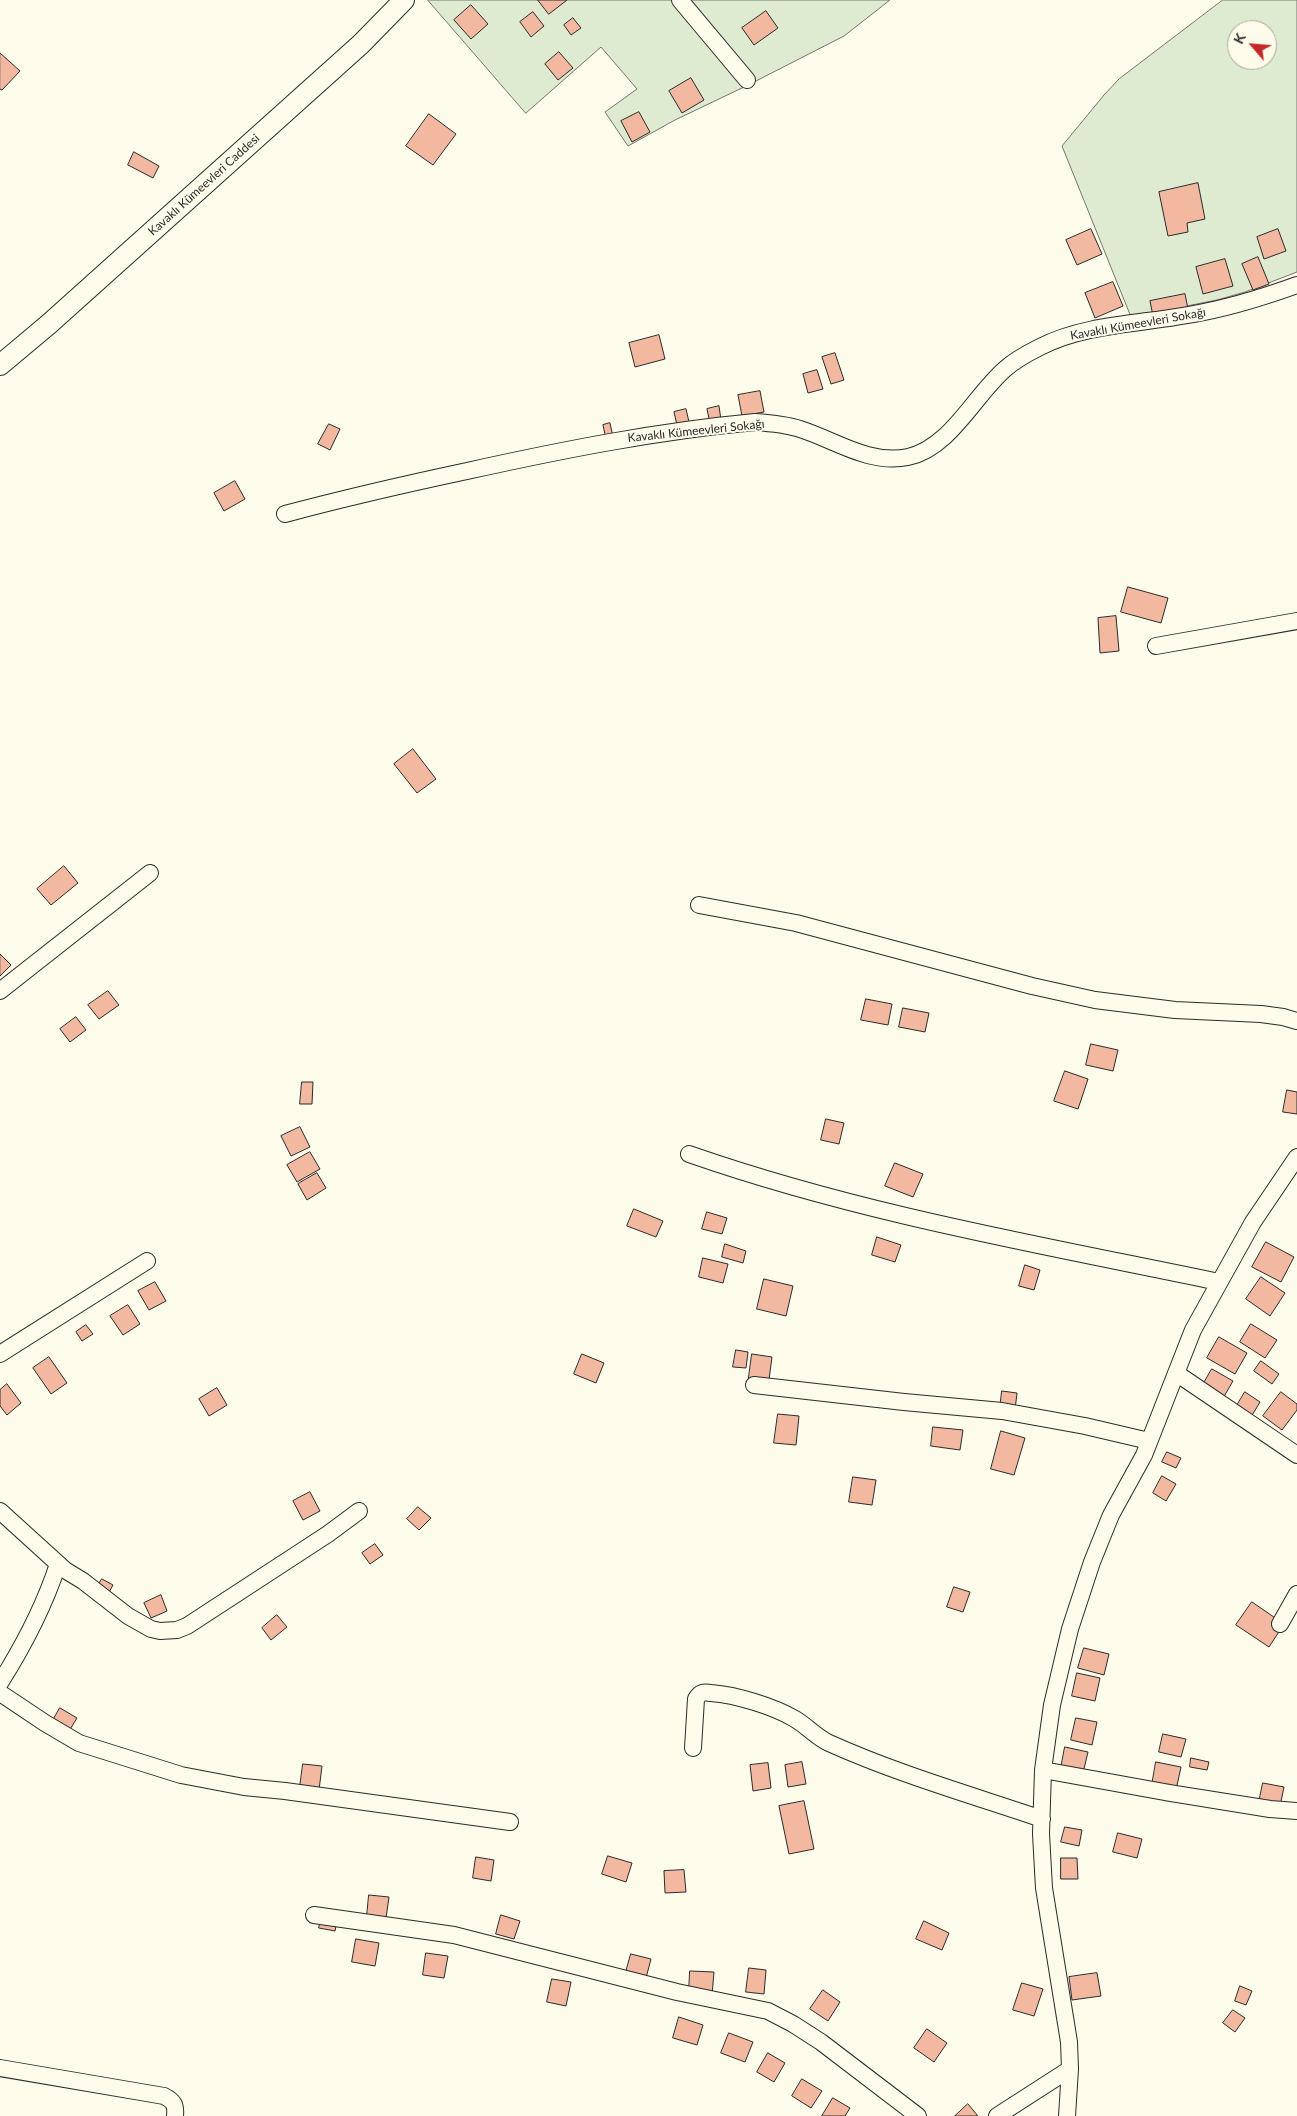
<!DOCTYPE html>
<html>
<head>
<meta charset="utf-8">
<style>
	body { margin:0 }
	#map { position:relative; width:1297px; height:2116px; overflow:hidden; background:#fdfbea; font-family:Lato,sans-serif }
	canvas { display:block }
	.north { position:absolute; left:1227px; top:20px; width:50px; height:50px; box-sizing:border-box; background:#fdfbea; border:1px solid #a9a89e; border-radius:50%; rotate:297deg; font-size:14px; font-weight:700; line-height:20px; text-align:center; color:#2b2b2b }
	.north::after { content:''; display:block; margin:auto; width:18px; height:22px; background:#c62828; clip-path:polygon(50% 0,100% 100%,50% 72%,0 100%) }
</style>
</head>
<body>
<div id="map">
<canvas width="1297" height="2116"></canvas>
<div class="north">K</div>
</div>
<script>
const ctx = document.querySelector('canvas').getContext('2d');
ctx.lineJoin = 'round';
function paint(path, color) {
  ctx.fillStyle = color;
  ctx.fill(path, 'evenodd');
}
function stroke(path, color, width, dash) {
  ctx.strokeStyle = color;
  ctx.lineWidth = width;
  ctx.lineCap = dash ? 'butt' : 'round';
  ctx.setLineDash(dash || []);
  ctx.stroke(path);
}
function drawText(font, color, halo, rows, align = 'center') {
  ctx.font = font + ' Lato,sans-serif';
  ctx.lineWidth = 4;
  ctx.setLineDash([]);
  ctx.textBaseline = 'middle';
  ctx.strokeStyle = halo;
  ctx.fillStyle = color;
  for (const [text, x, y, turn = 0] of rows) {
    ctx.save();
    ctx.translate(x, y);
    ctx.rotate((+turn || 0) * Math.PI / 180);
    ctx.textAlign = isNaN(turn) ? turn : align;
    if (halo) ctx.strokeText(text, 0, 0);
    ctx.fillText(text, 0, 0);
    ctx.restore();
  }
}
const green = new Path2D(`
	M 428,0 L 671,0 L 744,87 L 675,120 L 628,146 L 605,112 L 637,89 L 601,47 L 526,113 Z
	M 688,0 L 890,0 L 844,36 L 756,81 Z
	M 1223,0 L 1297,0 L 1297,272 L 1245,292 L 1217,300 L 1131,317 L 1062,146 L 1104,95 L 1119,79 ZM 1237,30 L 1267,30 L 1267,60 L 1237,60 Z`);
paint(green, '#deebd1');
stroke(green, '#74746e', 1);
const building = new Path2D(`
	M 538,0 L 567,0 L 549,14 Z
	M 471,5 L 488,24 L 471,39 L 454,20 Z
	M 766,11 L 778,28 L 754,45 L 742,28 Z
	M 533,12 L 544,26 L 531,37 L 520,22 Z
	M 573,18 L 581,28 L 571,35 L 564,25 Z
	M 559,52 L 573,68 L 558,80 L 545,64 Z
	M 0,53 L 20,71 L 2,90 L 0,89 Z
	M 691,78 L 704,100 L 682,113 L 669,91 Z
	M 639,112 L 650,132 L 632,142 L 621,121 Z
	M 429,114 L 456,134 L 433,165 L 406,146 Z
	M 134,152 L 159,166 L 153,178 L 128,165 Z
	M 1198,183 L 1205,219 L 1187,223 L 1188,232 L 1168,236 L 1159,192 Z
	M 1091,229 L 1102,254 L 1077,265 L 1066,240 Z
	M 1278,229 L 1286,251 L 1264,259 L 1257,237 Z
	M 1258,257 L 1269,284 L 1253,290 L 1242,264 Z
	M 1225,259 L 1233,286 L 1203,294 L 1196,267 Z
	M 1113,282 L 1123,306 L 1095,318 L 1085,293 Z
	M 1185,294 L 1188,309 L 1153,316 L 1150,301 Z
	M 659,335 L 665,359 L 635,367 L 629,343 Z
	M 835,353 L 844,380 L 831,384 L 822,357 Z
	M 817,370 L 823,389 L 808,393 L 803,374 Z
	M 760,391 L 764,412 L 742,416 L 738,395 Z
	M 719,406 L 721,420 L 710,423 L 707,409 Z
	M 686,409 L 689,422 L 677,425 L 674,412 Z
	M 610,423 L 613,437 L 606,439 L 603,425 Z
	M 329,424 L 340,429 L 330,450 L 318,444 Z
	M 235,481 L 245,499 L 224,511 L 214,493 Z
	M 1128,587 L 1168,598 L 1161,623 L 1121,612 Z
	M 1116,616 L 1119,651 L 1100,653 L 1098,618 Z
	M 413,749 L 436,779 L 417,793 L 394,764 Z
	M 64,866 L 78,883 L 51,905 L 37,889 Z
	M 0,954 L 11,965 L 0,976 Z
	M 108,991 L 119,1005 L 99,1019 L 88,1005 Z
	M 866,999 L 892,1004 L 888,1025 L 861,1020 Z
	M 903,1008 L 929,1013 L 925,1032 L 899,1027 Z
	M 76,1017 L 86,1030 L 70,1042 L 60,1029 Z
	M 1091,1044 L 1118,1050 L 1113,1071 L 1086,1065 Z
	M 1065,1071 L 1088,1079 L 1078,1109 L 1054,1101 Z
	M 302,1082 L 313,1082 L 312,1104 L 300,1104 Z
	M 1287,1090 L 1297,1092 L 1297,1114 L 1283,1112 Z
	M 826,1119 L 844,1123 L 839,1144 L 821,1140 Z
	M 300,1127 L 310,1147 L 291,1156 L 281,1136 Z
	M 310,1152 L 320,1169 L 297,1182 L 287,1165 Z
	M 895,1163 L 923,1174 L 913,1197 L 885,1186 Z
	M 317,1173 L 326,1188 L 307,1200 L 298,1184 Z
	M 634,1209 L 663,1221 L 656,1237 L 627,1226 Z
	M 707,1212 L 727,1218 L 722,1234 L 702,1229 Z
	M 877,1237 L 901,1245 L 895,1262 L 872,1255 Z
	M 1266,1242 L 1294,1257 L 1281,1282 L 1252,1267 Z
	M 725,1244 L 746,1251 L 743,1263 L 722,1257 Z
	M 703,1258 L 728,1264 L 723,1283 L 699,1277 Z
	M 1025,1265 L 1040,1270 L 1034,1290 L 1019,1286 Z
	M 1261,1277 L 1285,1293 L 1270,1316 L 1246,1299 Z
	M 764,1279 L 793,1286 L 786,1316 L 757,1309 Z
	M 155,1282 L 166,1301 L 149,1310 L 138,1291 Z
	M 128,1305 L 140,1324 L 123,1335 L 110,1316 Z
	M 1251,1324 L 1277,1340 L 1265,1358 L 1240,1342 Z
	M 86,1325 L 93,1334 L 82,1341 L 76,1332 Z
	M 1219,1337 L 1247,1353 L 1235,1374 L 1207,1358 Z
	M 736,1350 L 748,1352 L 746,1368 L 733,1367 Z
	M 582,1354 L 604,1363 L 596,1383 L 574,1374 Z
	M 752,1354 L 772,1357 L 768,1387 L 748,1384 Z
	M 49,1357 L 67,1383 L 51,1394 L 33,1368 Z
	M 1261,1361 L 1279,1374 L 1272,1384 L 1254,1371 Z
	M 1212,1369 L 1233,1381 L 1222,1400 L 1201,1388 Z
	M 7,1384 L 21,1403 L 7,1415 L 0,1406 L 0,1390 Z
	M 217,1388 L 227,1405 L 209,1416 L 199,1399 Z
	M 1002,1391 L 1017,1393 L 1015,1410 L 1000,1408 Z
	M 1245,1392 L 1260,1402 L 1251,1417 L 1236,1407 Z
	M 1281,1392 L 1297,1404 L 1297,1410 L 1282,1430 L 1263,1416 Z
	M 778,1414 L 799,1416 L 796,1445 L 774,1443 Z
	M 933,1427 L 963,1430 L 960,1450 L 931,1446 Z
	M 1001,1431 L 1025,1438 L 1014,1475 L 991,1469 Z
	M 1167,1452 L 1181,1458 L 1176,1468 L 1162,1462 Z
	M 1162,1476 L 1176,1484 L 1166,1501 L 1153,1493 Z
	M 853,1477 L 876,1480 L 872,1505 L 849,1502 Z
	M 310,1492 L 320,1511 L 303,1520 L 293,1501 Z
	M 418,1507 L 431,1518 L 419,1530 L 407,1519 Z
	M 375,1544 L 383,1555 L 370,1564 L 362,1553 Z
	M 102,1579 L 113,1585 L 108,1594 L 97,1587 Z
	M 954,1587 L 970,1592 L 963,1612 L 947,1607 Z
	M 161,1595 L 167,1611 L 151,1618 L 144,1603 Z
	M 1252,1602 L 1284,1624 L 1269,1647 L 1236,1625 Z
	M 277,1615 L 287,1627 L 271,1640 L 262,1628 Z
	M 1084,1648 L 1109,1654 L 1104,1675 L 1078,1668 Z
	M 1077,1673 L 1100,1678 L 1095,1701 L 1072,1696 Z
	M 60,1708 L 77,1718 L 69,1731 L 52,1722 Z
	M 1076,1718 L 1097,1722 L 1092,1745 L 1071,1740 Z
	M 1163,1734 L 1186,1739 L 1181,1757 L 1159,1752 Z
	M 1065,1747 L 1088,1752 L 1083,1773 L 1061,1768 Z
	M 1191,1758 L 1209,1762 L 1207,1770 L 1190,1767 Z
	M 802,1762 L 806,1784 L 788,1787 L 785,1765 Z
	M 1156,1762 L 1181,1767 L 1176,1790 L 1152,1785 Z
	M 768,1763 L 771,1788 L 753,1791 L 750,1765 Z
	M 303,1764 L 322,1766 L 319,1790 L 300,1787 Z
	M 1263,1783 L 1284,1787 L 1279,1811 L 1258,1807 Z
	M 804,1801 L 814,1849 L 789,1854 L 779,1806 Z
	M 1065,1827 L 1082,1830 L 1079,1846 L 1061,1842 Z
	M 1118,1833 L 1142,1839 L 1137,1858 L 1113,1852 Z
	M 608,1856 L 632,1863 L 626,1882 L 602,1874 Z
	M 476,1857 L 494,1860 L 491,1881 L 473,1878 Z
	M 1061,1858 L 1077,1858 L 1078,1879 L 1061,1879 Z
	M 684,1870 L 686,1892 L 665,1893 L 664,1871 Z
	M 369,1895 L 389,1897 L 386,1918 L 367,1916 Z
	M 501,1915 L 520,1921 L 514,1939 L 496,1934 Z
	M 321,1919 L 337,1921 L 335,1931 L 319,1928 Z
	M 924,1921 L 949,1933 L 942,1950 L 916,1939 Z
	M 356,1939 L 379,1943 L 375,1966 L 352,1962 Z
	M 426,1953 L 448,1956 L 444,1978 L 423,1975 Z
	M 631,1954 L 651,1959 L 646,1978 L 626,1972 Z
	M 749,1968 L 766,1970 L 764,1994 L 746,1992 Z
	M 690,1971 L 714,1972 L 712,1995 L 689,1993 Z
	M 1097,1973 L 1101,1996 L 1072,2000 L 1069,1977 Z
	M 552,1979 L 571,1982 L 566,2006 L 547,2002 Z
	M 1022,1983 L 1043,1989 L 1034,2016 L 1013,2010 Z
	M 1240,1986 L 1252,1991 L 1246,2005 L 1235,2001 Z
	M 823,1990 L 840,2002 L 828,2021 L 810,2009 Z
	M 1233,2010 L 1245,2018 L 1235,2032 L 1223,2023 Z
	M 679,2017 L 703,2025 L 697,2045 L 673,2038 Z
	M 927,2029 L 947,2043 L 934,2062 L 914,2048 Z
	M 729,2033 L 753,2042 L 745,2062 L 721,2053 Z
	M 768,2053 L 785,2063 L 774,2082 L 757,2072 Z
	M 802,2079 L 822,2091 L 811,2108 L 792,2096 Z
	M 833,2098 L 850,2108 L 845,2116 L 822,2116 Z
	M 968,2104 L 978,2116 L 955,2116 Z`);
paint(building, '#f2b8a0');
stroke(building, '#2b2b2b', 1);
const minor = new Path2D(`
	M 680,0 L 747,80
	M 285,514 C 345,498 406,484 467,471 C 562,450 658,431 755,422 C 770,423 785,424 800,429 C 835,440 869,465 908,457 C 950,448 974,396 1005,369 C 1015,360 1028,353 1040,347 C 1085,324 1139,324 1188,315 C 1225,309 1261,298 1297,285
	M 1156,646 L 1297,621
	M 699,905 L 796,923 L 1032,986 L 1095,1000 L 1175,1010 L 1261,1014 L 1283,1017 L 1297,1021
	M 0,991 L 150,873
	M 689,1154 C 861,1214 1041,1245 1219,1282
	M 0,1354 L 147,1261
	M 1176,1373 L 1297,1455
	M 754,1385 L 904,1402 L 1002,1411 L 1085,1426 L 1149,1441
	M 0,1511 L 65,1570 L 83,1581 L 128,1616 L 151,1629 L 160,1631 L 177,1630 L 187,1626 L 328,1534 L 359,1511
	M 1280,1624 L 1297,1594
	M 0,1683 C 24,1645 44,1607 58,1564
	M 0,1693 L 45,1723 L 79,1743 L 181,1775 L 244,1787 L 285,1791 L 510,1822
	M 693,1748 L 696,1699 C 700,1692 703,1692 711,1693 C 736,1695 773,1706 795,1719 C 807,1726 816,1737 829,1743 C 898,1774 971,1795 1042,1819
	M 1043,1770 L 1170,1793 L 1270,1809 L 1297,1811
	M 314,1915 L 454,1935 L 677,1992 L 768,2011 L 793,2024 L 821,2042 L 918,2116
	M 0,2068 L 164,2096 C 174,2101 176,2105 175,2116
	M 997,2116 L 1070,2069
	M 1067,2116 L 1070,2069 L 1069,2042 L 1044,1888 L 1041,1834 L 1043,1770 L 1052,1705 L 1070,1629 L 1092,1562 L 1111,1515 L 1144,1455 L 1193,1330 L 1253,1222 L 1297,1157`);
const tertiary = new Path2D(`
	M 0,365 L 49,324 L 361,44 L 404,0`);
stroke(minor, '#2b2b2b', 18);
stroke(tertiary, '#2b2b2b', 22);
stroke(minor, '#fdfbea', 16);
stroke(tertiary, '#fdfbea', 20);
drawText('12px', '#2b2b2b', '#fdfbea', [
	["Kavaklı Kümeevleri Caddesi",204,185,-42],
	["Kavaklı Kümeevleri Sokağı",1138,324,-10],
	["Kavaklı Kümeevleri Sokağı",696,431,-6]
]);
</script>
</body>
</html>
